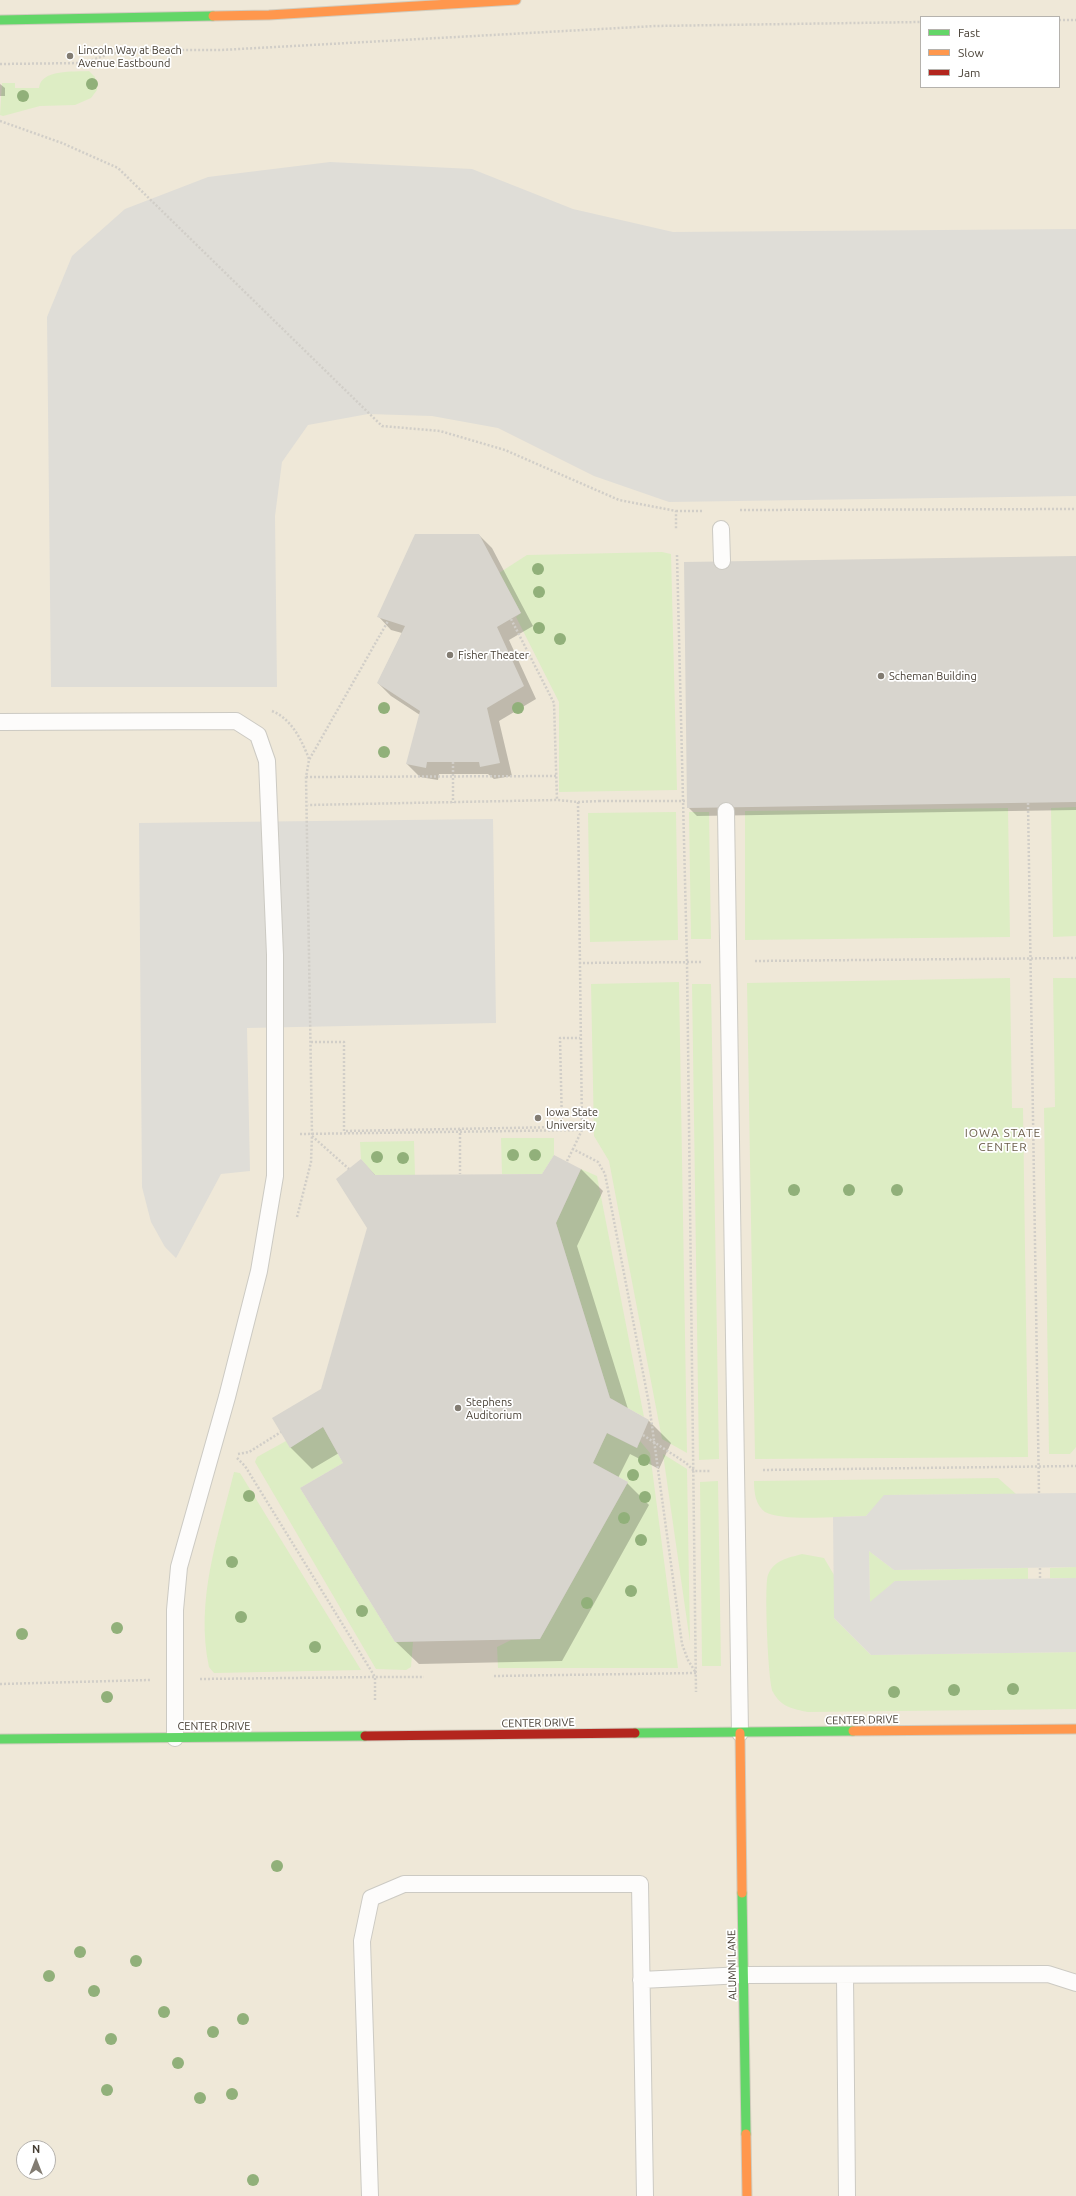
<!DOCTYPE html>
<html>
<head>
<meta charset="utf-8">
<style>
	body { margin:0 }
	#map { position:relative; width:1076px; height:2196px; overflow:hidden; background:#f0eee7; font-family:Ubuntu,sans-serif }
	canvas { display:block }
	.legend { position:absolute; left:920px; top:16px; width:140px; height:72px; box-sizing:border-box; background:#fff; border:1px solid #b5b2ad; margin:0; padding:5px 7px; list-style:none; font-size:12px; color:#463e33 }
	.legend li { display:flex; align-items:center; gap:8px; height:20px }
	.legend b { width:20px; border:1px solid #b5b2ad }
	.north { position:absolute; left:16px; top:2140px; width:40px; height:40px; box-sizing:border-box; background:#fff; border:1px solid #b5b2ad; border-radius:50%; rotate:0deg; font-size:11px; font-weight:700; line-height:16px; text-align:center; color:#463e33 }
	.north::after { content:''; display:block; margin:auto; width:14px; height:18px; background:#827c72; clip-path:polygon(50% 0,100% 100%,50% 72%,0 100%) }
</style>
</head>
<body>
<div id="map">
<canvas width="1076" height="2196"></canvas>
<ul class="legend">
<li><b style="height:5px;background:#63d668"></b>Fast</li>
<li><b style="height:5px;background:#ff974d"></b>Slow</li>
<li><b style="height:5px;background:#b3261e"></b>Jam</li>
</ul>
<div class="north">N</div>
</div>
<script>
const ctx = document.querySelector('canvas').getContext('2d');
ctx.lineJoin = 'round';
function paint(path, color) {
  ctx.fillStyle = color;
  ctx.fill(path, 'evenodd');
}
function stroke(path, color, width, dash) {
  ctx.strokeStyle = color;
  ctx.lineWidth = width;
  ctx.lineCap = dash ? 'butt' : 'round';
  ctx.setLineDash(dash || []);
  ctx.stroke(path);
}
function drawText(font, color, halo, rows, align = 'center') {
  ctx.font = font + ' Ubuntu,sans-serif';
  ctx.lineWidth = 3.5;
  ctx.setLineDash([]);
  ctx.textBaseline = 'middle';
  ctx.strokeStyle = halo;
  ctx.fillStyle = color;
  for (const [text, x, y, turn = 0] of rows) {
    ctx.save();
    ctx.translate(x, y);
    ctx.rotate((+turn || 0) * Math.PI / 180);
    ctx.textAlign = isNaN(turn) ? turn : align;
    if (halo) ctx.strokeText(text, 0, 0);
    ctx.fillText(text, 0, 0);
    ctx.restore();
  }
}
paint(new Path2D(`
	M 0,0 L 1076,0 L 1076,2196 L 0,2196 ZM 921,17 L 1059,17 L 1059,87 L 921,87 ZM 24,2148 L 48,2148 L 48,2172 L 24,2172 Z`), '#efe8d8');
paint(new Path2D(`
	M 89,71 L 95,77 L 97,90 L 91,98 L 75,105 L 40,106 L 3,116 L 0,115 L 2,83 L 15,83 L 15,88 L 39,88 C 41,69 74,72 89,71 Z
	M 662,552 L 671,554 L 677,790 L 559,792 L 559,702 L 516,617 L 521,613 L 499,573 L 527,555 Z
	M 1076,807 L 1076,936 L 1053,937 L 1051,808 Z
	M 1008,808 L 1010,937 L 745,940 L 745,811 Z
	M 676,812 L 678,940 L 590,942 L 588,813 Z
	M 689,812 L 709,812 L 711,939 L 691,939 Z
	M 1010,978 L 1012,1108 L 1023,1108 L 1028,1457 L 755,1459 L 747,983 Z
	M 1053,978 L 1076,978 L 1076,1447 L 1070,1454 L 1049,1454 L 1044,1108 L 1055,1107 Z
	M 679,982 L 687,1453 L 662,1439 L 609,1161 L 594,1136 L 591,984 Z
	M 692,984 L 711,984 L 719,1459 L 699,1460 Z
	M 501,1138 L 554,1138 L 554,1155 L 542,1174 L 502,1174 Z
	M 414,1141 L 415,1175 L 375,1175 L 361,1159 L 360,1142 Z
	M 581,1169 L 597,1176 L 644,1417 L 610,1398 L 556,1223 Z
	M 323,1427 L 343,1463 L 300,1488 L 395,1642 L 413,1642 L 411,1667 L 406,1670 L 376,1669 L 255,1462 L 257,1457 L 286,1441 L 290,1447 Z
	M 607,1433 L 637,1448 L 640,1441 L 650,1453 L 678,1668 L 498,1668 L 497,1647 L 511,1640 L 540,1639 L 628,1482 L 593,1463 Z
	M 663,1454 L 687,1469 L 690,1642 Z
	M 234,1472 L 240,1473 L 361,1670 L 214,1673 L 209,1667 C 195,1600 218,1537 234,1472 Z
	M 998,1478 L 1016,1494 L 885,1495 L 866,1516 C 843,1516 782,1522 765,1512 C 755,1505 754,1491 754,1481 Z
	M 718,1481 L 721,1666 L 702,1666 L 700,1482 Z
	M 869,1551 L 894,1570 L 1028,1568 L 1028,1579 L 895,1581 L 870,1603 Z
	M 802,1554 L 824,1558 L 834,1575 L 834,1618 L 871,1655 L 1076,1652 L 1076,1709 L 808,1712 C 793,1709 781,1707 773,1692 C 768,1683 764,1583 768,1575 C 774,1560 788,1558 802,1554 Z
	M 1076,1567 L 1076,1578 L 1050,1578 L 1050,1568 Z`), '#ddedc4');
paint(new Path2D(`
	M 330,162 L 472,169 L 573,209 L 673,232 L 1076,229 L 1076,496 L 669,502 L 594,476 L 498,428 L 432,416 L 368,414 L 308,425 L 282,462 L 275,516 L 277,687 L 51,687 L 47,317 L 72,256 L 125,209 L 208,177 Z
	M 493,819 L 496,1023 L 247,1028 L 250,1171 L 221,1174 L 176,1258 L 165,1247 L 151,1222 L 142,1187 L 139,823 Z
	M 1076,1493 L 1076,1567 L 894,1570 L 869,1551 L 870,1602 L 895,1581 L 1076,1578 L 1076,1652 L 871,1655 L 834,1618 L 833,1517 L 866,1516 L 884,1495 Z`), '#dfddd7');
paint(new Path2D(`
	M 0,84 L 5,88 L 5,96 L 0,96 Z
	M 479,535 L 492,548 L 533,626 L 509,640 L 536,699 L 499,721 L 512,776 L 494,779 L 488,774 L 439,774 L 438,780 L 420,777 L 407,764 L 420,715 L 391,696 L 378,683 L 402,633 L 391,630 L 379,617 Z
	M 1076,557 L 1076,810 L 697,816 L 688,807 Z
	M 361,1160 L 376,1176 L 543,1175 L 581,1169 L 603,1191 L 577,1246 L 628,1409 L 649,1421 L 671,1443 L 659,1469 L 630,1454 L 618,1478 L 627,1483 L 649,1505 L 562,1661 L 419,1664 L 396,1642 L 345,1463 L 339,1453 L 312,1469 L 290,1447 L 322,1389 L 368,1228 Z`), '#0003');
paint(new Path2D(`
	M 415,534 L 479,534 L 521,613 L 497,627 L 524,686 L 487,708 L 500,763 L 480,767 L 479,762 L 427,762 L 426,768 L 406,764 L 420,711 L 377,683 L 405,626 L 377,617 Z
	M 1076,556 L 1076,802 L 687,808 L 684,562 Z
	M 554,1155 L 581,1169 L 556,1223 L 610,1398 L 649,1420 L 637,1448 L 607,1433 L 593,1463 L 628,1482 L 540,1639 L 395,1642 L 300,1488 L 343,1463 L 323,1427 L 290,1448 L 272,1418 L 321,1389 L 367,1228 L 336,1179 L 361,1159 L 375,1175 L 542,1174 Z`), '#d8d5ce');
const lane = new Path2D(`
	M 721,529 L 722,561
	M 0,722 L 236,721 L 258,735 L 267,761 L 275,955 L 275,1176 L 259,1271 L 227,1397 L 179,1567 L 175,1610 L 175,1738
	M 726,811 L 740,1733
	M 845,1975 L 847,2196
	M 641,1980 L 744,1975 L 1048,1974 L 1076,1983
	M 370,2196 L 362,1941 L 371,1898 L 404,1884 L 640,1884 L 645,2196`);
const fast = new Path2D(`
	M 0,20 L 213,16
	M 635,1733 L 853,1731
	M 0,1739 L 365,1736
	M 742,1893 L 746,2134`);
const slow = new Path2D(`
	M 213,16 L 269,15 L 516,0
	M 853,1731 L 1076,1729
	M 740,1733 L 742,1893
	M 746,2134 L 747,2196`);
const jam = new Path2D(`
	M 365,1736 L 635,1733`);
stroke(lane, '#cccac3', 18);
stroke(fast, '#d1ccbe', 11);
stroke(slow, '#d1ccbe', 11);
stroke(jam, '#d1ccbe', 11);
stroke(new Path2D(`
	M 1059,20 L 1076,20
	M 0,64 L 84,63 L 109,54 L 137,50 L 221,50 L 655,26 L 921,22
	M 0,121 L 62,143 L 118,168 L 382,426 L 440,431 L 505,450 L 619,500 L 676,511 L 676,529
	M 740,510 L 1076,509
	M 676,511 L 703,511
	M 677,555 L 687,962 L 696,1692
	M 511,619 L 554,703 L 557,800
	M 272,711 C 292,719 302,741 309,759
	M 453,762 L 453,803
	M 306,777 L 557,776
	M 578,802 L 599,801
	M 1028,803 L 1039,1494
	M 755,961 L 1076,958
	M 579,963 L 702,962
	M 311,1042 L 344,1042 L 344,1131 L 562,1127 L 560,1038 L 580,1038
	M 300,1134 L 582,1130 L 578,802 L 557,800 L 308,805
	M 312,1136 L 349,1169
	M 567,1161 L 573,1149
	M 297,1217 L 311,1162 L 312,1135 L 306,777 L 309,760 L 388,621
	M 643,1435 L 686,1463 L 694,1471 L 711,1471
	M 238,1454 L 249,1452 L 281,1432
	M 237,1458 L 245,1466 L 375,1677 L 424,1677
	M 763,1470 L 1076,1466
	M 1040,1568 L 1040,1578
	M 494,1676 L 696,1673 L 688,1660 L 682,1644 L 649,1404 L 605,1174 L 598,1162 L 573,1149 L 582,1130
	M 200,1679 L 375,1677 L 375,1702
	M 0,1684 L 150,1680`), '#d1cec8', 2.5, [2, 2]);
stroke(lane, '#fdfcfb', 16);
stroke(fast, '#63d668', 9);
stroke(slow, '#ff974d', 9);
stroke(jam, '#b3261e', 9);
stroke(new Path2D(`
	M 599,801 L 687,801
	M 460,1129 L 460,1174`), '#d1cec8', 2.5, [2, 2]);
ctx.fillStyle = '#91b07a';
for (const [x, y] of [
	[92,84],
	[23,96],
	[538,569],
	[539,592],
	[539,628],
	[560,639],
	[384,708],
	[518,708],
	[384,752],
	[513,1155],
	[535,1155],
	[377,1157],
	[403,1158],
	[794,1190],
	[849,1190],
	[897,1190],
	[644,1460],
	[633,1475],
	[249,1496],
	[645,1497],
	[624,1518],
	[641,1540],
	[232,1562],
	[631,1591],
	[587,1603],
	[362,1611],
	[241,1617],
	[117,1628],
	[22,1634],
	[315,1647],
	[1013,1689],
	[954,1690],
	[894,1692],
	[107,1697],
	[277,1866],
	[80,1952],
	[136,1961],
	[49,1976],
	[94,1991],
	[164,2012],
	[243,2019],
	[213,2032],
	[111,2039],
	[178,2063],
	[107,2090],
	[232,2094],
	[200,2098],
	[253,2180]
]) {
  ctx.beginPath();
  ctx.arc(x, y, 6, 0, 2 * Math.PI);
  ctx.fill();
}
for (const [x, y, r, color] of [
	[70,56,4,"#827c72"],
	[450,655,4,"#827c72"],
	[881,676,4,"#827c72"],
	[538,1118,4,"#827c72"],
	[458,1408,4,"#827c72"]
]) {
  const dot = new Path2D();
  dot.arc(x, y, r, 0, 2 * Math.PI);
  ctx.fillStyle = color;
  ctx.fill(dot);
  stroke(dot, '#fff', 1.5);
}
drawText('11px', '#463e33', '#fff', [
	["Lincoln Way at Beach",78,50],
	["Avenue Eastbound",78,63],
	["Fisher Theater",458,655],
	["Scheman Building",889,676],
	["Iowa State",546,1112],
	["University",546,1125],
	["Stephens",466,1402],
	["Auditorium",466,1415]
], 'left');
drawText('11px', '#463e33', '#fff', [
	["CENTER DRIVE",862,1720,-1],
	["CENTER DRIVE",538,1723,-1],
	["CENTER DRIVE",214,1726],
	["ALUMNI LANE",732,1965,-91]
]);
ctx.letterSpacing = '1px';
drawText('12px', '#6a5d49', '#fff', [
	["IOWA STATE",1003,1133],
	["CENTER",1003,1147]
]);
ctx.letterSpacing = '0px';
</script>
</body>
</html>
